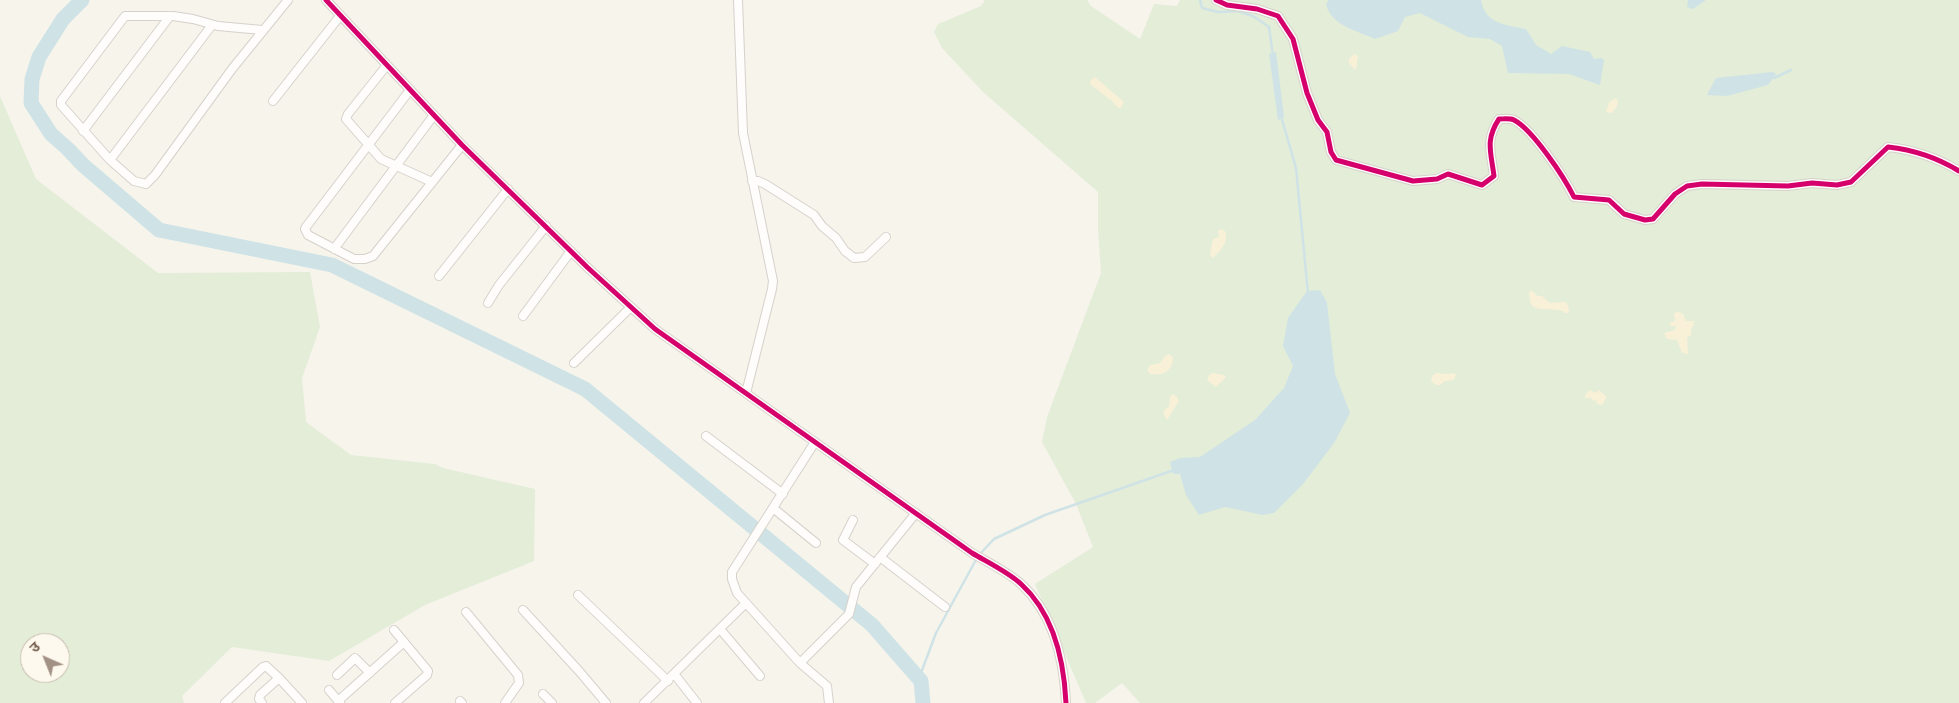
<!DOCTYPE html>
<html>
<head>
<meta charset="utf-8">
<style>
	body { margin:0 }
	#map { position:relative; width:1959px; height:703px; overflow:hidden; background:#f7f4ec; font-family:Figtree,"Noto Sans Devanagari",sans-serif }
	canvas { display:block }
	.north { position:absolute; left:20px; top:633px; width:50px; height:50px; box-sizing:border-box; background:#fef9ee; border:1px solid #c7bbae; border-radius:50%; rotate:316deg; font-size:14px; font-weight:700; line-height:20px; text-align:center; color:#745d4e }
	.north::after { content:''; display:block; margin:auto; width:18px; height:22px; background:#a29285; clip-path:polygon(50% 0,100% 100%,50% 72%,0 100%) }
</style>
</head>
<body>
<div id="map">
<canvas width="1959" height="703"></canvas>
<div class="north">उ</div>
</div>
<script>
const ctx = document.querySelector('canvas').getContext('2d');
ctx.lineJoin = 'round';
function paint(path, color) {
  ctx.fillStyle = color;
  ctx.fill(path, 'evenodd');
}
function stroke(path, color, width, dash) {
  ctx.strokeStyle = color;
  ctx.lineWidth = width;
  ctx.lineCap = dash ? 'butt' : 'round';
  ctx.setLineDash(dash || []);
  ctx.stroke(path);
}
paint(new Path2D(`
	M 985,0 L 1087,0 L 1091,6 L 1140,39 L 1154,4 L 1177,6 L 1180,0 L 1959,0 L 1959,703 L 1140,703 L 1122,683 L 1095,703 L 1086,703 L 1035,584 L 1093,547 L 1076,504 L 1042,442 L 1047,417 L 1101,273 L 1098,229 L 1098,192 L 983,92 L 942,48 L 934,32 L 938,24 L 981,6 Z
	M 0,96 L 36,179 L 158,273 L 310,272 L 320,327 L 302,378 L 306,422 L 351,455 L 435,464 L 443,468 L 535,489 L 534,561 L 425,605 L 329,661 L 232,647 L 182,696 L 184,703 L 0,703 ZM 30,643 L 60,643 L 60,673 L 30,673 Z`), '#e3edd8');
paint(new Path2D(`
	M 1354,54 L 1358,56 L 1356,69 L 1354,69 L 1349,63 L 1349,59 Z
	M 1095,77 L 1124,102 L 1121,108 L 1118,108 L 1113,102 L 1090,84 L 1091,80 Z
	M 1616,98 L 1618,101 L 1617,106 L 1612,113 L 1606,112 L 1609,102 Z
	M 1221,229 L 1225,231 C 1229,242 1221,250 1213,258 L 1210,255 L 1213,239 L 1219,237 L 1218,231 Z
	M 1532,291 L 1538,296 L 1542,296 L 1550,303 L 1565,302 L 1568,305 L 1569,313 L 1566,313 C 1557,307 1544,311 1533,307 L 1530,302 L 1529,292 Z
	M 1679,312 L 1683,314 L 1686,321 L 1694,321 L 1694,324 L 1691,330 L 1691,335 L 1687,338 L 1688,354 L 1682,353 L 1677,340 L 1667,339 L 1664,333 L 1675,330 L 1676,326 L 1671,326 L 1669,323 L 1675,321 L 1674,313 Z
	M 1169,354 L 1173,357 C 1173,371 1163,376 1150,374 L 1147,370 L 1150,365 L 1160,363 L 1165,356 Z
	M 1213,373 L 1224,375 L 1226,377 L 1216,387 L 1207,380 L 1209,375 Z
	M 1436,373 L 1448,374 L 1454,373 L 1456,375 L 1454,380 L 1445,381 L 1440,385 L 1436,385 L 1431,381 L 1432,376 Z
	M 1590,390 L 1595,393 L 1599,390 L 1607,397 L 1602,405 L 1597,404 L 1596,400 L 1593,401 L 1591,398 L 1585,398 L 1585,395 Z
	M 1172,394 L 1176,396 L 1179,401 L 1167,420 L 1164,415 L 1164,410 L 1169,407 L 1170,398 Z`), '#f8f1d7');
paint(new Path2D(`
	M 1329,0 L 1481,0 C 1485,24 1506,25 1526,29 L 1536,45 L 1551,54 L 1562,46 L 1590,52 L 1594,59 L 1601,58 L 1604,60 L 1600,85 L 1569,74 L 1508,73 L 1502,46 L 1490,39 L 1468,37 L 1420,13 L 1405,17 L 1398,31 L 1375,39 C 1358,31 1331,26 1326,4 Z
	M 1688,0 L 1706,0 L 1693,9 L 1687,7 Z
	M 1276,52 L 1284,117 L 1278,120 L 1269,54 Z
	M 1773,72 L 1776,74 L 1768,85 L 1727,96 L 1707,95 L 1716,78 Z
	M 1320,290 L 1327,303 L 1335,374 L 1350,413 L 1334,443 L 1303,484 L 1274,513 L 1263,515 L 1225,507 L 1199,515 L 1186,495 L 1180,474 L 1173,474 L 1170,462 L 1180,458 L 1200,457 L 1255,420 L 1284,388 L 1293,366 L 1283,346 L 1288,318 L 1307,291 Z`), '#cfe3e6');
stroke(new Path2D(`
	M 1200,0 L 1202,8 L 1218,12 L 1237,11 L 1253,16 L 1269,27 L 1273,56
	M 1774,78 L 1791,70
	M 1281,116 L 1296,168 L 1308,293
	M 921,681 L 921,673 L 936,633 L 978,556 L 994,539 L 1045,515 L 1174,470`), '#cfe3e6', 2.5);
stroke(new Path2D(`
	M 82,0 L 63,19 L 39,57 L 32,79 L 31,103 L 51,134 L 68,149 L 83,165 L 159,230 L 332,265 L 585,389 L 872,625 L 921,681 L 923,703`), '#cfe3e6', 15);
const minor = new Path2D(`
	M 326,0 L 462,145 L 587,267 L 655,329 L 972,553 C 987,562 1008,572 1021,584 C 1054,614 1064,660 1066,703
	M 738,0 L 743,133 L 773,281 L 772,289 L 746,393
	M 1216,0 L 1227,5 L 1257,9 L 1278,16 L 1293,39 L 1307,93 L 1318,120 L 1327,132 L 1331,152 L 1336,160 L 1413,181 L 1437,179 L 1448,174 L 1482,185 L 1494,176 C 1491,152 1485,140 1499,119 C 1504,119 1510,118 1514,120 C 1533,130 1564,177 1574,197 L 1609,200 L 1624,214 L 1645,220 L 1653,219 L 1675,194 L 1687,186 L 1702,184 L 1788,186 L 1812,183 L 1837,185 L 1851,182 L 1888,147 C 1915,150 1936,157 1959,171
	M 262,30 L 218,26 L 193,19 L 173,16 L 125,16 L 61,101 L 61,105 L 110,160 L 134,181 L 146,184 L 155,175 L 232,69 L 288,0
	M 387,65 L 348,114 L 346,119 L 381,159 L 432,182
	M 410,90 L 306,227 L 305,229 L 308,235 L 354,259 L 365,259 L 373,256 L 462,145
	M 273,101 L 340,16
	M 83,131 L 170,16
	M 110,160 L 212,25
	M 752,181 L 758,181 L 765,184 L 814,215 L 822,226 L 836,238 L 845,251 L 854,258 L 865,257 L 886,237
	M 334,249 L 434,115
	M 439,276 L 508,189
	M 488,303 L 499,285 L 546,226
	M 523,316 L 571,251
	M 574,363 L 631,307
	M 706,436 L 783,494
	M 815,442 L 732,572 L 732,579 L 737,593 L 800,663 L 849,614 L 856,587 L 916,513
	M 773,508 L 816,543
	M 853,520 L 843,540 L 875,564
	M 880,557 L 945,607
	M 578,595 L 668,681
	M 523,610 L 579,671 L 606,703
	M 466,612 L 518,675 L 519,683 L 505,703
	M 720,629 L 760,676
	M 394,630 L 428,671 L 427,675 L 395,703
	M 800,663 L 827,686 L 829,703
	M 337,675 L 355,658 L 370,673
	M 675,675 L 697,703
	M 329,690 L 340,703
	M 543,694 L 552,703
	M 338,701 L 404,642
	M 460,701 L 462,703
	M 225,703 L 263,667 L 266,666 L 279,678 L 302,703
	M 262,703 L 259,699 L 260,695 L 279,678
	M 644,703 L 746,603`);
stroke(minor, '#d6d1cb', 10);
stroke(minor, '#fefdfc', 8);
stroke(new Path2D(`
	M 326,0 L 462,145 L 587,267 L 655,329 L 972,553 C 987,562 1008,572 1021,584 C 1054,614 1064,660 1066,703
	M 1216,0 L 1227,5 L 1257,9 L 1278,16 L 1293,39 L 1307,93 L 1318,120 L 1327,132 L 1331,152 L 1336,160 L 1413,181 L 1437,179 L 1448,174 L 1482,185 L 1494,176 C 1491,152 1485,140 1499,119 C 1504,119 1510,118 1514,120 C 1533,130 1564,177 1574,197 L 1609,200 L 1624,214 L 1645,220 L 1653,219 L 1675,194 L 1687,186 L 1702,184 L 1788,186 L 1812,183 L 1837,185 L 1851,182 L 1888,147 C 1915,150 1936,157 1959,171`), '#d6006c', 5);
</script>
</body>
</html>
